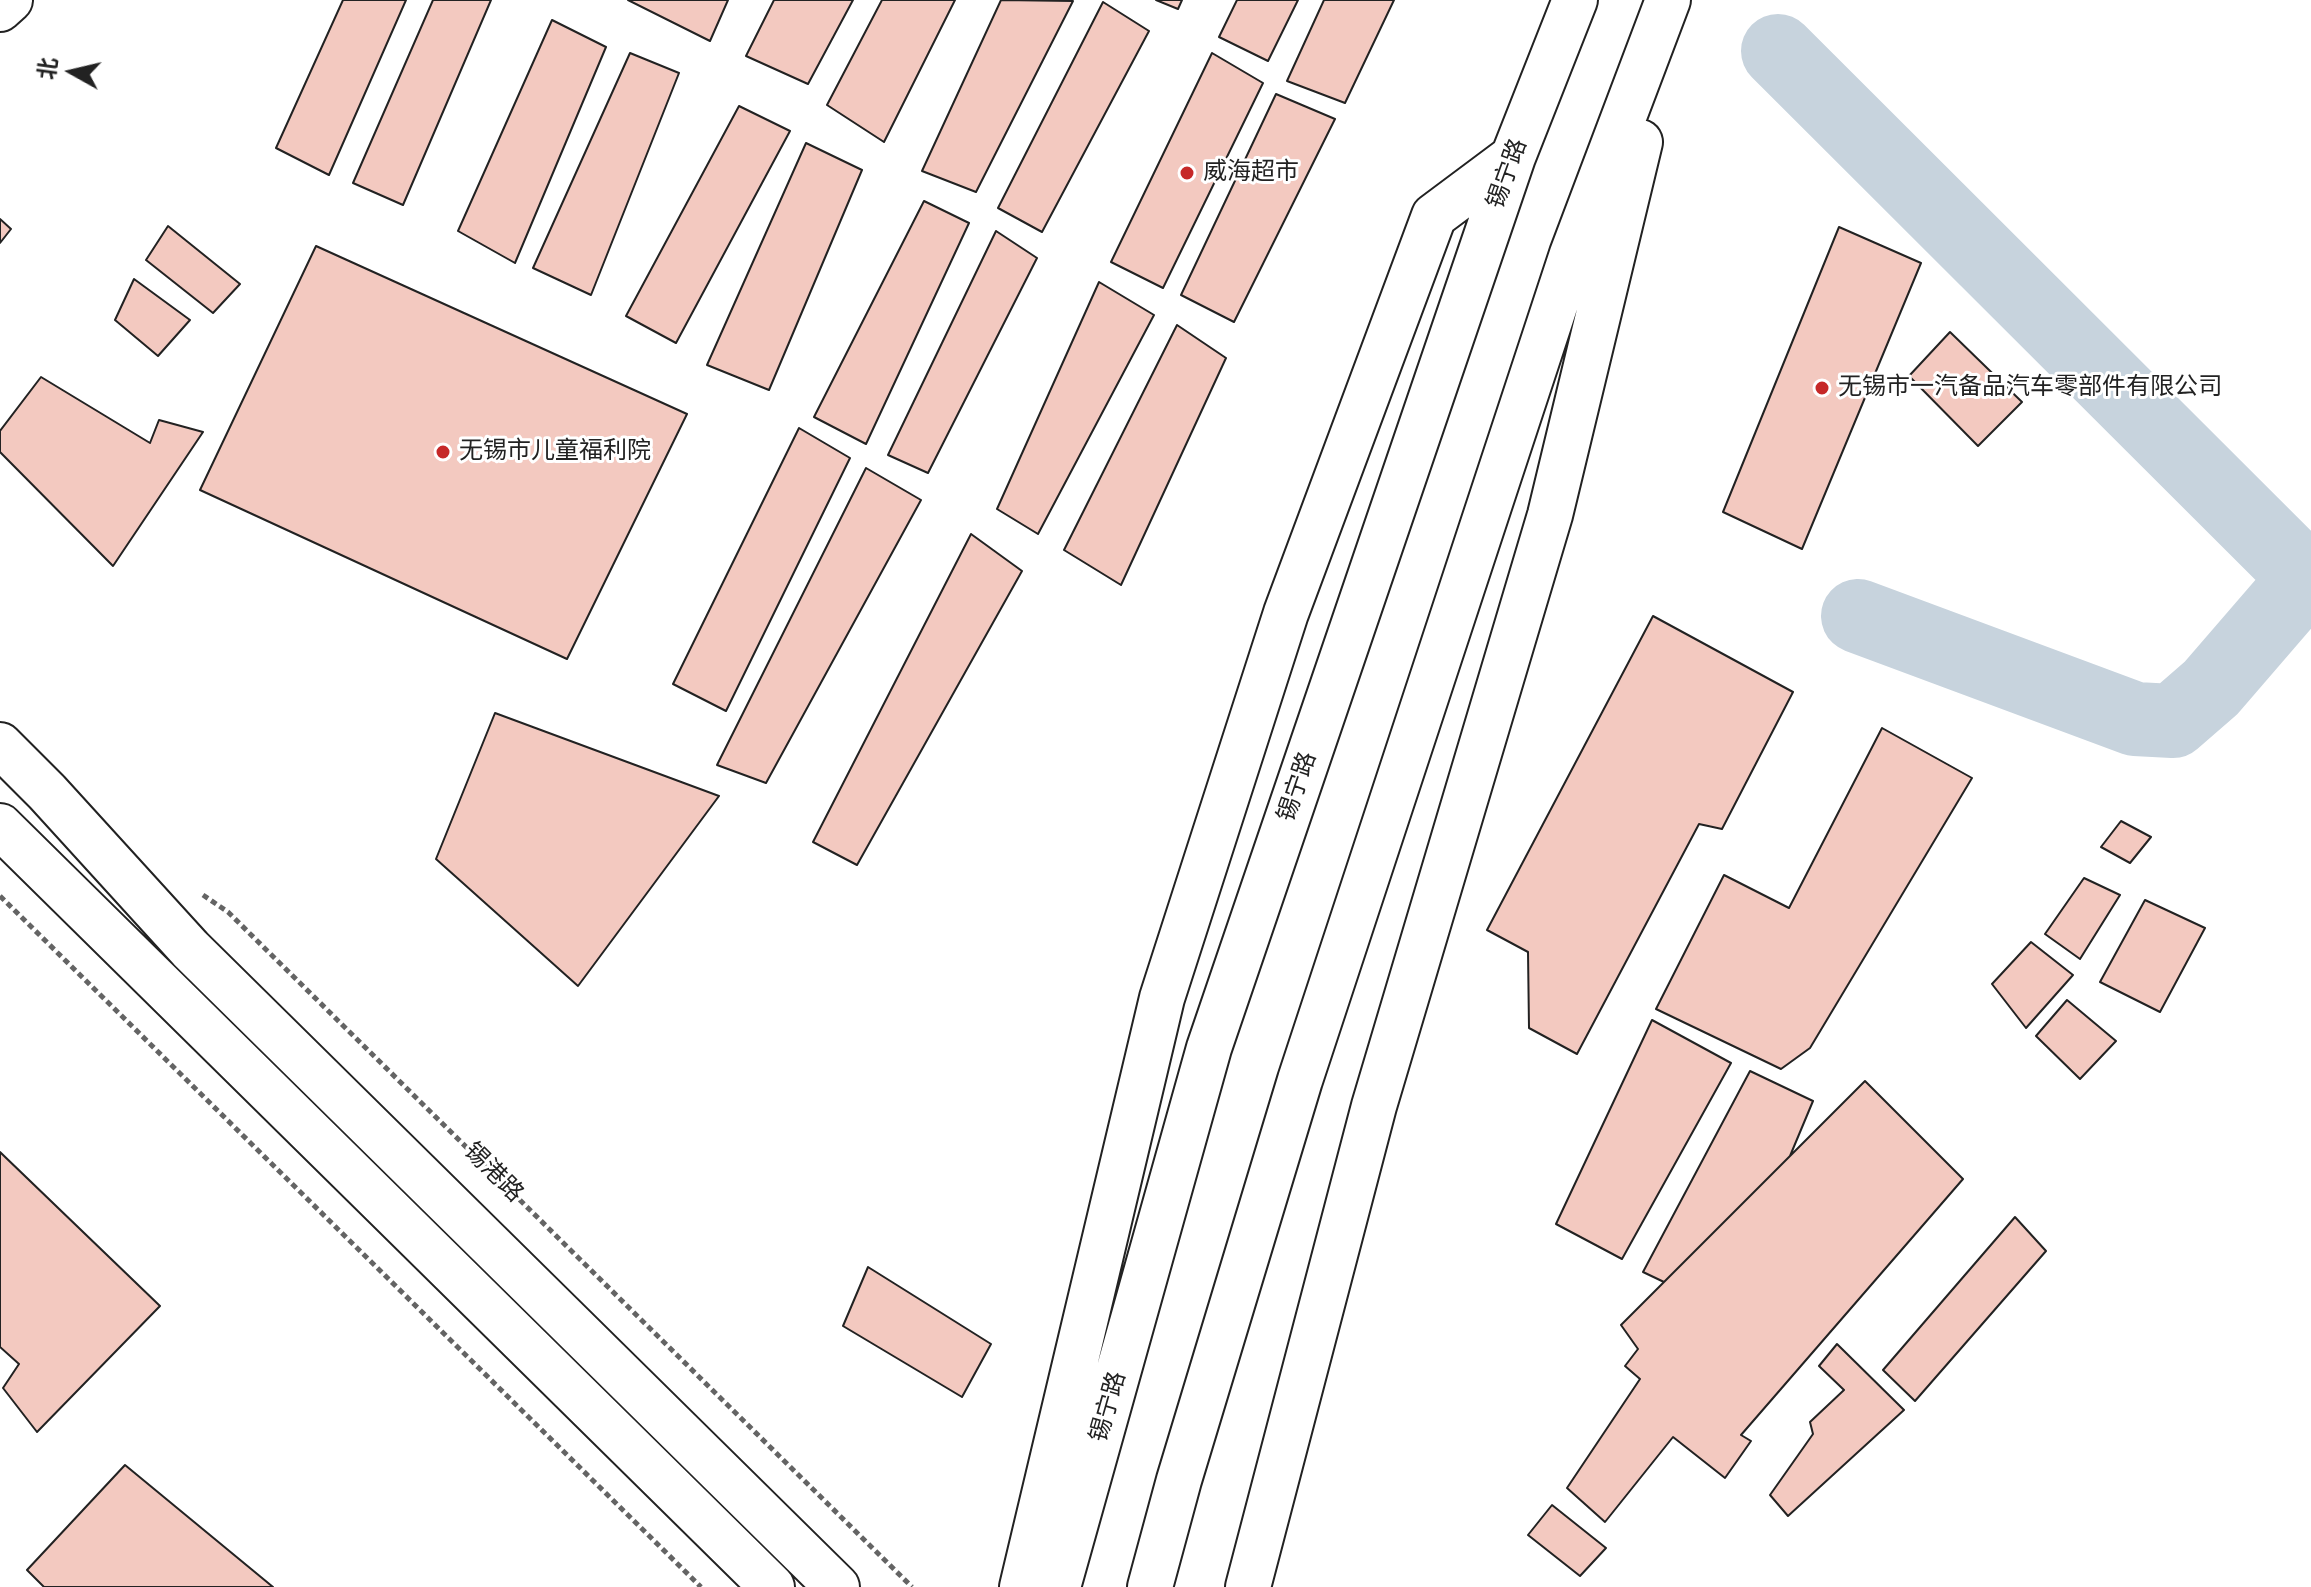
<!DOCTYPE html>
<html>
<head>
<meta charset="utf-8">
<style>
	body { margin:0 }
	#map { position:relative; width:2311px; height:1587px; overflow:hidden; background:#fff; font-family:"DM Sans","Noto Sans SC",sans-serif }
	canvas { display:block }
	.north { position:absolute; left:32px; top:32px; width:80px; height:80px; -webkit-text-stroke:6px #fff; paint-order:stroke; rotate:278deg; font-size:22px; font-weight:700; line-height:32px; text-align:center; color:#222 }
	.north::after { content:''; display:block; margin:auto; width:28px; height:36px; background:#222; clip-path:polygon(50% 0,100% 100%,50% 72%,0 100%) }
</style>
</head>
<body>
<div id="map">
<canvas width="2311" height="1587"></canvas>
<div class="north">北</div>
</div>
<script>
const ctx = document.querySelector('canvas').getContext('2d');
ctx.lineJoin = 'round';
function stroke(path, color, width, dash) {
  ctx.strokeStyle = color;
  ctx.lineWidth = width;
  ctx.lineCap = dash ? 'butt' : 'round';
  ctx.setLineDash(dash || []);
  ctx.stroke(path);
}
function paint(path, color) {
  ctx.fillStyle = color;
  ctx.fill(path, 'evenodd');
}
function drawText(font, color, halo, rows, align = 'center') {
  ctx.font = font + ' "DM Sans","Noto Sans SC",sans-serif';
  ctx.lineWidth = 6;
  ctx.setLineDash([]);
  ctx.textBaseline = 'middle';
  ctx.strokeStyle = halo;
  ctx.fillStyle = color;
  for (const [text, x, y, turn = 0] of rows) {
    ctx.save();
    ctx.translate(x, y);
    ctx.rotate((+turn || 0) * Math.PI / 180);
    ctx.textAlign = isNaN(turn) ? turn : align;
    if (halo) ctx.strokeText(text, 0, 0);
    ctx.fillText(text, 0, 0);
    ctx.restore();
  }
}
stroke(new Path2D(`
	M 1778,51 L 2311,583
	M 1858,616 L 2135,719 L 2173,721 L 2211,688 L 2306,578`), '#c7d3dd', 74);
const building = new Path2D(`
	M 343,0 L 406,0 L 329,175 L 276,148 Z
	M 433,0 L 491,0 L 403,205 L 353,183 Z
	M 628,0 L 728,0 L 710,41 Z
	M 774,0 L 853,0 L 808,84 L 746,56 Z
	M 882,0 L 955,0 L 884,142 L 827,105 Z
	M 1001,0 L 1073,1 L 976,192 L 922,171 Z
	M 1156,0 L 1182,0 L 1178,9 Z
	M 1237,0 L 1298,0 L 1268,61 L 1219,37 Z
	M 1324,0 L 1394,0 L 1345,103 L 1287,81 Z
	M 1103,2 L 1149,31 L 1042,232 L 998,208 Z
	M 552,20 L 606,47 L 515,263 L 458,231 Z
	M 630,53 L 679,73 L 591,295 L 533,268 Z
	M 1212,53 L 1263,83 L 1163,288 L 1111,262 Z
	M 1276,94 L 1335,119 L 1234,322 L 1181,295 Z
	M 739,106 L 790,131 L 676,343 L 626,316 Z
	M 806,143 L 862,170 L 769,390 L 707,365 Z
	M 924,201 L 969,223 L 866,444 L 814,417 Z
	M 0,219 L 11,229 L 0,243 Z
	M 168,226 L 240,284 L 213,313 L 146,260 Z
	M 1839,227 L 1921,263 L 1802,549 L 1723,512 Z
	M 996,231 L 1037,258 L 928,473 L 888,455 Z
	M 316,246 L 687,414 L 567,659 L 200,490 Z
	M 134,279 L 190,320 L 158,356 L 115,320 Z
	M 1099,282 L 1154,315 L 1038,534 L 997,509 Z
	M 1177,325 L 1226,358 L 1121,585 L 1064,550 Z
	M 1950,332 L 2022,402 L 1978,446 L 1909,376 Z
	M 41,377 L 150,443 L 159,420 L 203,432 L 113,566 L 0,452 L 0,431 Z
	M 799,428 L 850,458 L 726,711 L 673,684 Z
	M 866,468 L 921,500 L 766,783 L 717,765 Z
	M 971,534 L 1022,571 L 857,865 L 813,842 Z
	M 1653,616 L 1793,692 L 1722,829 L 1699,824 L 1577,1054 L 1529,1028 L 1528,952 L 1487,930 Z
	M 495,713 L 719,796 L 578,986 L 436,859 Z
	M 1882,728 L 1972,778 L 1810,1048 L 1781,1069 L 1656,1009 L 1724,875 L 1789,908 Z
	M 2121,821 L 2151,837 L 2130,863 L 2101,847 Z
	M 2084,878 L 2120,895 L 2080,959 L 2045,934 Z
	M 2145,900 L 2205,928 L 2160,1012 L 2100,982 Z
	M 2031,942 L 2073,975 L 2026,1028 L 1992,984 Z
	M 2067,1000 L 2116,1041 L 2080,1079 L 2036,1036 Z
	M 1652,1020 L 1731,1063 L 1622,1259 L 1556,1224 Z
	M 1750,1071 L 1813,1101 L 1790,1156 L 1664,1282 L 1643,1272 Z
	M 1865,1081 L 1963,1179 L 1741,1435 L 1751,1441 L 1725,1478 L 1673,1437 L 1605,1522 L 1567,1488 L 1640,1379 L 1625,1366 L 1638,1349 L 1621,1325 Z
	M 0,1152 L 160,1306 L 37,1432 L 3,1388 L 19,1364 L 0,1347 Z
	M 2015,1217 L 2046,1251 L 1915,1401 L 1883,1370 Z
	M 868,1267 L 991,1344 L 962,1397 L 843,1326 Z
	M 1837,1344 L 1904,1410 L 1788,1516 L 1770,1495 L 1813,1434 L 1810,1422 L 1844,1390 L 1819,1366 Z
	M 125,1465 L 273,1587 L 44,1587 L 27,1570 Z
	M 1552,1505 L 1606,1548 L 1580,1576 L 1528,1535 Z`);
paint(building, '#f3c9c0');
stroke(building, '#222', 2);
const primary = new Path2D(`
	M 0,745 L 47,792 L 190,949 L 837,1587
	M 0,826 L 772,1587
	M 1022,1587 L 1162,998 L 1286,613 L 1434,216 L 1513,157
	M 1058,1587 L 1209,1048 L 1513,157 L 1575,0
	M 1150,1587 L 1179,1480 L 1300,1080 L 1572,254 L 1668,0
	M 1248,1587 L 1374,1106 L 1550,515 L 1640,142`);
const trunk = new Path2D(`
	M 0,9 L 10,0`);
stroke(primary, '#222', 48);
stroke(trunk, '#222', 48);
stroke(new Path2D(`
	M 203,895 L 228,912 L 912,1587
	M 0,896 L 701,1587`), '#646464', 5, [6, 4]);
stroke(primary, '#fff', 44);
stroke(trunk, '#fff', 44);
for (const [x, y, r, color] of [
	[1187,173,8,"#c62828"],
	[1822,388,8,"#c62828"],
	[443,452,8,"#c62828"]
]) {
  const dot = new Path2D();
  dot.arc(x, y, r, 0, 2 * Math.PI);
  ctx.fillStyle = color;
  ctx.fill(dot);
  stroke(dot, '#fff', 3);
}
drawText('24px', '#222', '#fff', [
	["威海超市",1203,173],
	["无锡市一汽备品汽车零部件有限公司",1838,388],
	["无锡市儿童福利院",459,452]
], 'left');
drawText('24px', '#222', '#fff', [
	["锡宁路",1508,174,-70],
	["锡宁路",1298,787,-71],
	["锡港路",493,1173,45],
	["锡宁路",1109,1407,-74]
]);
</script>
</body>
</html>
